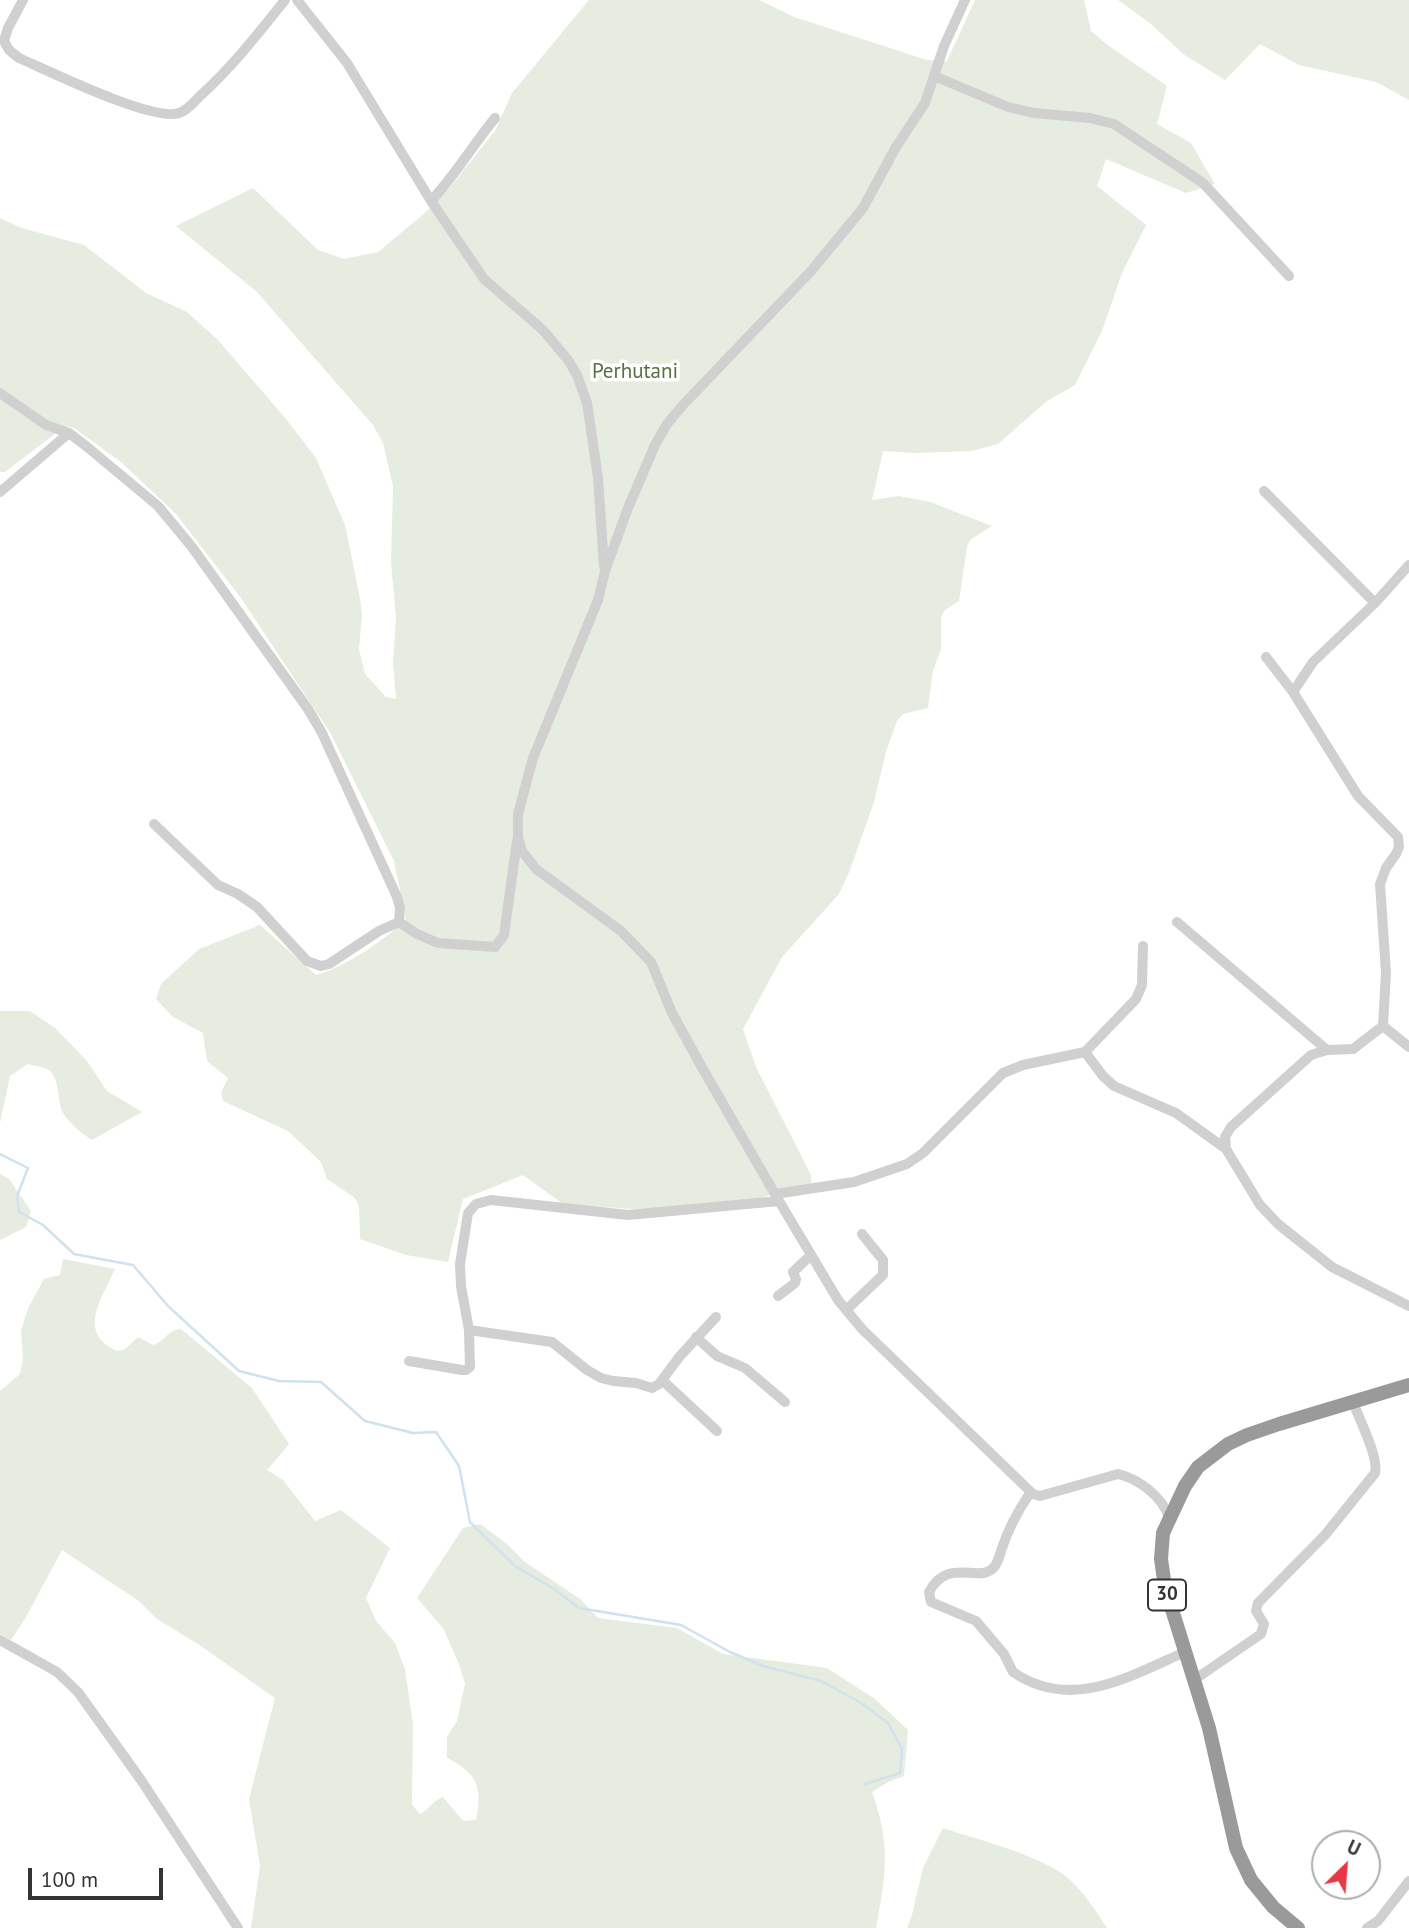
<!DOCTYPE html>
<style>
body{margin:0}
#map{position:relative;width:1409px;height:1928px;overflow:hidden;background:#fff;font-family:"PT Sans",sans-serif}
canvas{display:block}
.north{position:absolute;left:1311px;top:1830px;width:70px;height:70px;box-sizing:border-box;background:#fff;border:2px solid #adadad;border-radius:50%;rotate:25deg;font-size:19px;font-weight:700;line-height:28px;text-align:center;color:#333}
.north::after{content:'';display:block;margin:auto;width:24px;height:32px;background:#e63946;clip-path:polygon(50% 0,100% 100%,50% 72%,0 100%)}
.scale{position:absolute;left:28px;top:1868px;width:135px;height:32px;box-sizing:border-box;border:4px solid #333;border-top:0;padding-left:9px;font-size:21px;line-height:24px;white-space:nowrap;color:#333;-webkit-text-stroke:5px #fff;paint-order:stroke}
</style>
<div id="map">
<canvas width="1409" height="1928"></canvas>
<div class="north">U</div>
<div class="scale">100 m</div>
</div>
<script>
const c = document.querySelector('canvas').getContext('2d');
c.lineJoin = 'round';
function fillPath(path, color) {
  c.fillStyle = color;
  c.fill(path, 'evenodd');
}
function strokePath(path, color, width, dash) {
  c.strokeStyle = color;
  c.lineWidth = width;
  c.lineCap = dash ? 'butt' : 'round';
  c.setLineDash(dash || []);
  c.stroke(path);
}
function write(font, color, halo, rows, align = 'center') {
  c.font = font + ' "PT Sans",sans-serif';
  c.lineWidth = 7;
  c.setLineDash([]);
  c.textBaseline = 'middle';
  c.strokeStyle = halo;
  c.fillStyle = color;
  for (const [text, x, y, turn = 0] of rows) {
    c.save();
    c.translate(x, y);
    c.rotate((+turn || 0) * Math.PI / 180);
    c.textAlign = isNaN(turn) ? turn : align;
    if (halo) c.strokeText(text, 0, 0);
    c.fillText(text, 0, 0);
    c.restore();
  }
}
const green = new Path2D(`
 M589,0H759L794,17L927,60L947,61L975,0H1084L1091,31L1109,46L1167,86L1157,124L1191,143L1215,184L1186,193L1106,159L1097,186L1146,225L1122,273L1102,331L1075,385L1047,401L998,444L972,451L916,453L883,451L872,500L899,496L930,502L992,526L970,540L967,547L959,601L945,610L941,617V649L933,671L928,708L903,714L897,721L886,752L874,802L850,870L839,894L782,957L743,1029L756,1067L811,1175V1185L752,1200L645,1210L563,1204L523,1175L463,1199L448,1262L406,1255L360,1239L359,1206L355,1198L327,1179L321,1162L288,1131L223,1101L221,1093L228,1078L207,1061L203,1033L173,1017L156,999L161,984L199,949L260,925L316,975C345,967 385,940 406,919L394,861L331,734L241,598L176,514L121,462L74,428L65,426L5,472H0V218L22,228L84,245L146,293L187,312L218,340L286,419L316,458L345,525L360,598L362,615L359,649L365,674L386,697L396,699L393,663L396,618L391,562L393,487L383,443L373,425L257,292L176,226L253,188L318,250L344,259L378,252L426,212L450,187L495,131L512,93Z
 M1118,0H1409V100L1376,82L1299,65L1260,44L1225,80L1183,54L1151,24Z
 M0,1011H30L55,1028L87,1061L107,1091L142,1112L92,1140C81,1133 70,1124 63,1113C57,1101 60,1080 50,1071C45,1067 35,1066 28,1064L10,1076L0,1123Z
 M0,1174L9,1179L31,1211L26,1227L0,1240Z
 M63,1259L115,1269C102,1299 76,1332 117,1351L125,1349L138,1337L153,1345C166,1341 166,1331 181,1329L252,1388L289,1444L267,1470L283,1480L315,1521L341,1510L390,1548L366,1598L376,1621L395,1643L405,1669L413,1724L412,1805L420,1814C429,1810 432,1801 443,1797L463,1821L476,1820C483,1787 477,1773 447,1758V1737L457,1721L465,1684L459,1664L443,1628L417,1598L463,1528L480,1524L507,1544L525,1562L580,1599L598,1618L677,1628L723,1654L827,1668L875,1699L908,1730L904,1776L888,1782L872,1792C891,1845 886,1875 876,1928H251L260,1866L249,1799L275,1698L198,1644L157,1619L139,1601L62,1550L26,1617L11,1640L0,1634V1391L20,1374L23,1358L21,1331L28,1308L44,1279L60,1275Z
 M943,1828C978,1840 1045,1856 1070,1880C1085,1894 1096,1911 1107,1928H907L912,1915L923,1868Z`);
const stream = new Path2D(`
 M0,1154L28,1168L17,1196L19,1212L43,1225L74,1254L133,1265L168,1306L239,1371L279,1381L321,1382L365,1421L413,1433L436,1432L459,1466L470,1522L515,1566L554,1589L579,1608L681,1625L730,1652L763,1666L821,1681L863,1704L888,1723L902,1749L900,1773L865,1784`);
const minor = new Path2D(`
 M23,0L8,28L4,41L9,50L19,58C49,71 152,122 179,113C188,110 194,102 200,96C232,67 258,34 285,0
 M297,0L347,63L431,201L484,279L543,330L568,360L577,375L587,403L598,478L604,566
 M965,0L944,46L925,103L896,147L863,208L812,270L683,405L667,424L655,445L628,508L605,571L598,600L533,758L518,814V837L522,851L536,869L621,931L651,962L672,1013L704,1071L779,1201L838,1300L862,1329L1033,1494L1040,1496L1118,1474C1139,1479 1163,1497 1169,1518
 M934,76L1008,107L1034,113L1090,118L1114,124L1203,183L1289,276
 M431,201C455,175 473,145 495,118
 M0,393L46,425L69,433L86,446L158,506L192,547L308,709L322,733L397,897L400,908L399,922
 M1264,491L1375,603
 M0,492L69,433
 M1409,565L1375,603L1313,662L1293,692L1358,796L1398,837L1399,847L1396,854L1386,868L1380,884L1386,973L1383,1026L1353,1049L1327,1050L1311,1055L1231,1127L1225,1137L1226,1149L1260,1205L1278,1224L1332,1267L1409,1306
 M1266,657L1293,692
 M154,824L218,885L238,894L257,907L307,961L321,966L329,964L379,931L399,922L417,934L438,943L495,947L504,935L517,841
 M1177,922L1327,1050
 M1383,1026L1409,1047
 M1085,1052L1103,1076L1114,1086L1176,1113L1226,1149
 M775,1194L854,1182L907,1164L923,1153L1003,1073L1023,1065L1085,1052L1136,999L1142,985L1143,946
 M778,1296L795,1283L796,1279L793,1272L811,1255
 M846,1310L883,1275V1260L862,1234
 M469,1330L552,1342L587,1370L601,1378L613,1381L636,1383L652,1388L659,1384L680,1356L716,1317
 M696,1337L717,1356L745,1368L785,1402
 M409,1361L462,1370H466L470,1367L469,1330L461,1286L460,1264L468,1213L476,1204L491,1200L628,1215L779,1201
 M662,1380L717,1431
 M1030,1493C1017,1512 1008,1529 1001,1551C999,1558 997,1566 991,1570C976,1581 947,1558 929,1592L931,1602L976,1621L1004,1654L1013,1672C1071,1712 1130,1676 1185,1652
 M0,1640L57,1672L78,1692L141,1780L238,1928
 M1194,1680L1261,1634L1264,1624L1256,1611L1258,1603L1325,1535L1375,1473C1379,1457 1359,1419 1353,1402
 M1367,1928L1378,1921L1409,1881`);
const highway = new Path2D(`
 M1298,1928L1273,1907L1251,1880L1236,1848L1209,1728L1165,1587L1161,1559L1163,1533L1185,1486L1198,1467L1228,1444L1247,1435L1279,1424L1409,1385`);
const shields = [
 [1167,1595,38]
];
const shieldNames = [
 ["30",1167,1595]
];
const parkNames = [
 ["Perhutani",635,372]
];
fillPath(green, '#e6ecdf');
strokePath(stream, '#cfe2ee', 2.5);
strokePath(minor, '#d0d0d0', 10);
strokePath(highway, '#9a9a9a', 14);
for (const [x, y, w] of shields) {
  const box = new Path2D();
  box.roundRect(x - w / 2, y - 15.5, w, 31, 5);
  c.fillStyle = '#fff';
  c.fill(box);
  strokePath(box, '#333', 2);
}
write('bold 19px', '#333', null, shieldNames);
write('21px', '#56703f', '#fff', parkNames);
</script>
